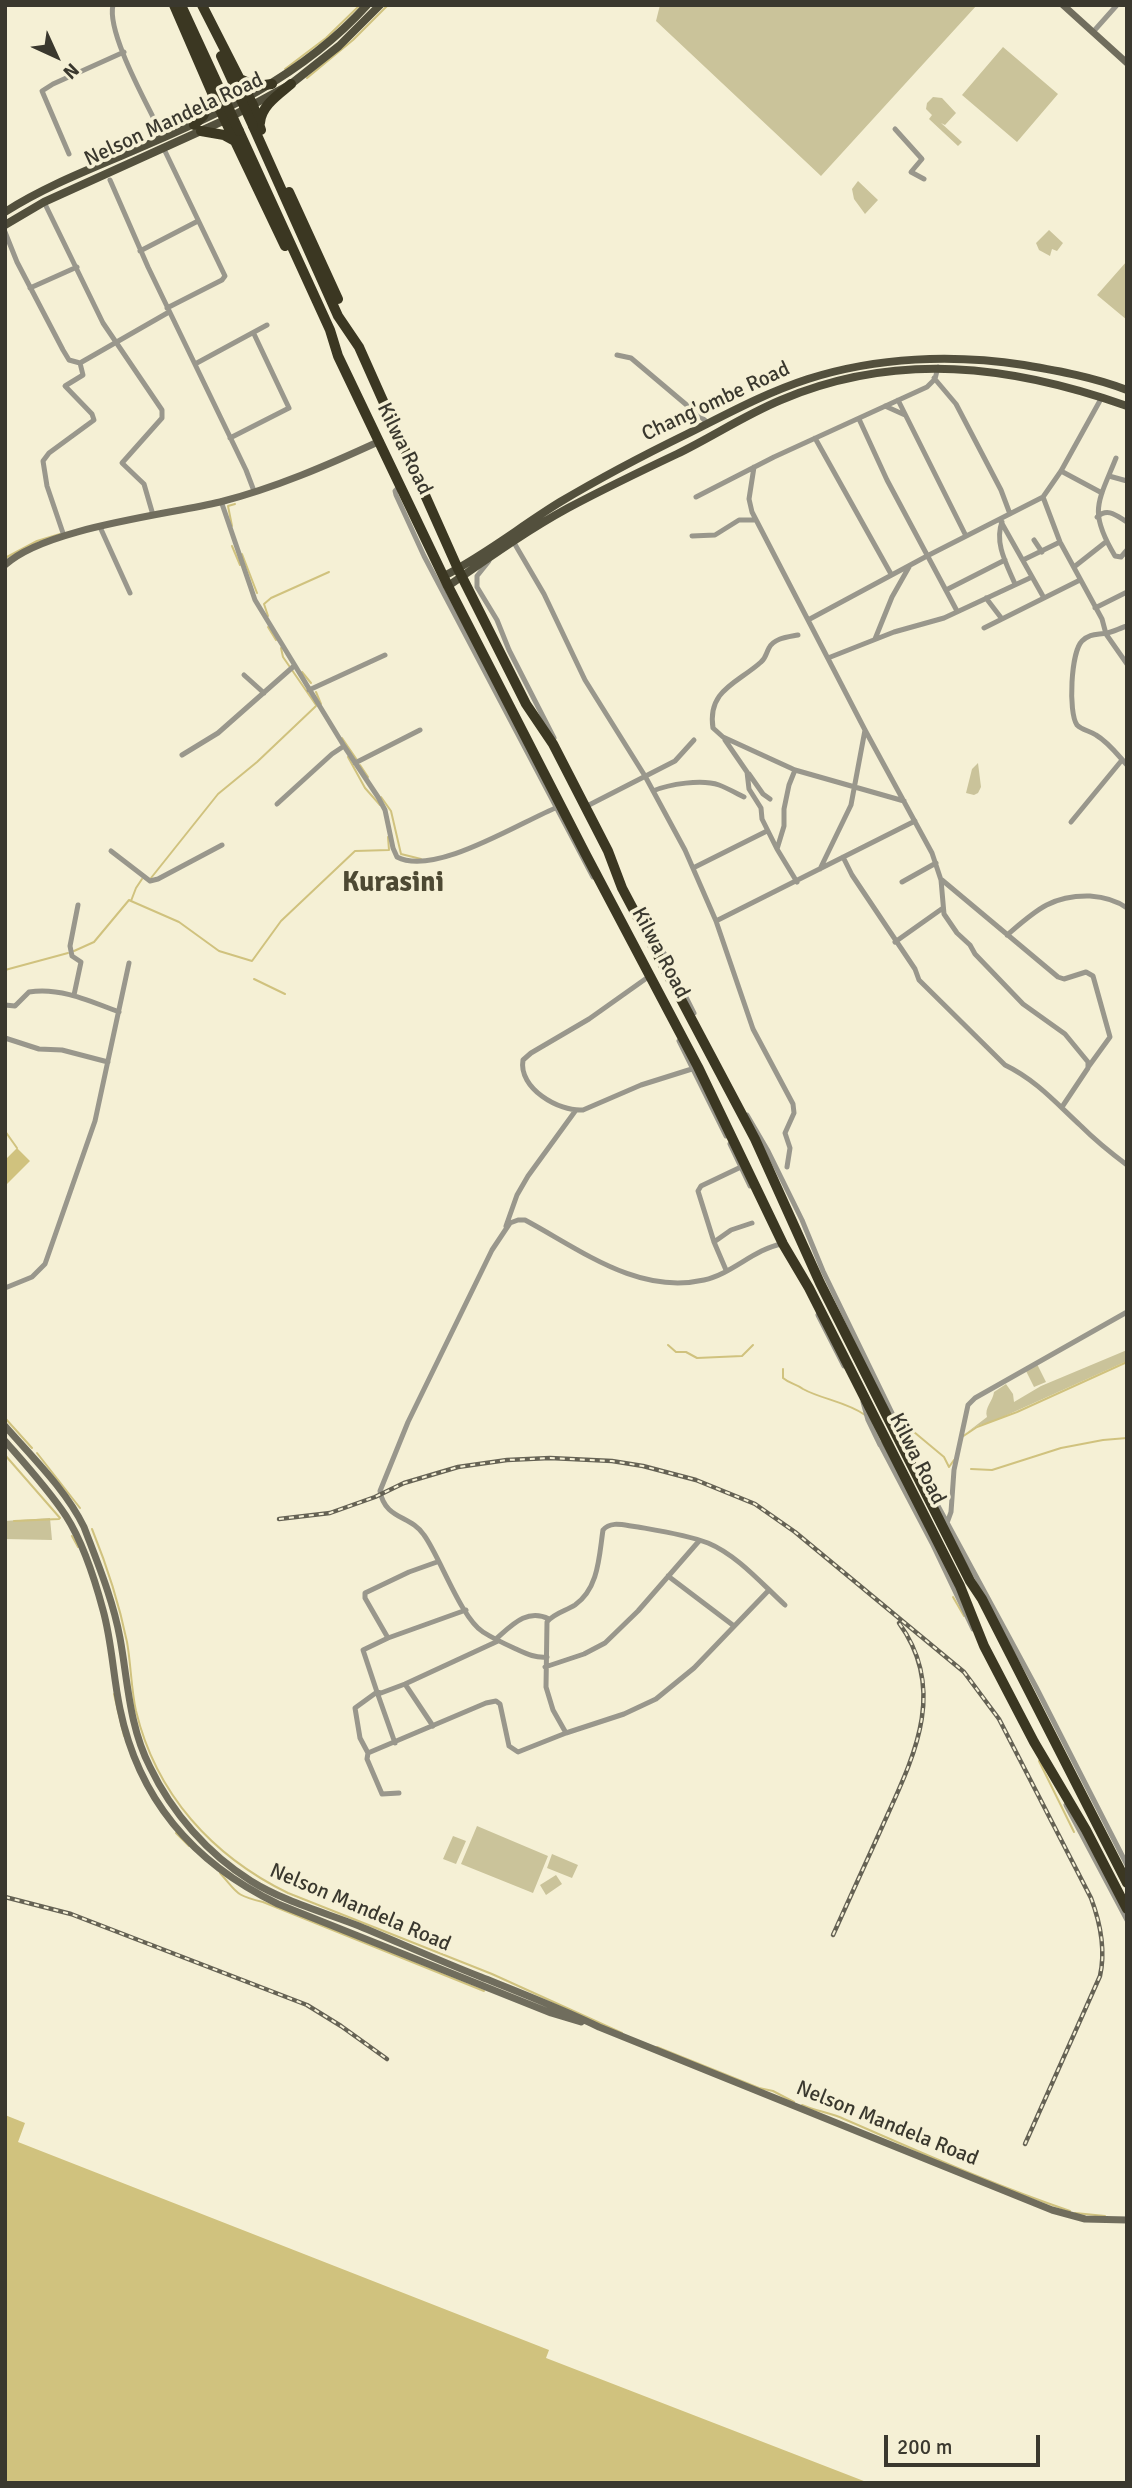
<!DOCTYPE html>
<style>
body{margin:0}
#map{position:relative;width:1132px;height:2488px;overflow:hidden;background:#f5f0d5;font-family:Signika,sans-serif}
canvas{display:block}
.frame{position:absolute;inset:0;border:7px solid #3a382e;pointer-events:none}
.north{position:absolute;left:21px;top:21px;width:70px;height:70px;-webkit-text-stroke:5px #f5f0d5;paint-order:stroke;rotate:135deg;font-size:19px;font-weight:700;line-height:28px;text-align:center;color:#3a382e}
.north::after{content:'';display:block;margin:auto;width:24px;height:32px;background:#3a382e;clip-path:polygon(50% 0,100% 100%,50% 72%,0 100%)}
.scale{position:absolute;left:884px;top:2435px;width:156px;height:32px;box-sizing:border-box;border:4px solid #3a382e;border-top:0;padding-left:9px;font-size:21px;line-height:24px;white-space:nowrap;color:#3a382e;-webkit-text-stroke:5px #f5f0d5;paint-order:stroke}
</style>
<div id="map">
<canvas width="1132" height="2488"></canvas>
<div class="frame"></div>
<div class="north">N</div>
<div class="scale">200 m</div>
</div>
<script>
const c = document.querySelector('canvas').getContext('2d');
c.lineJoin = 'round';
function fillPath(path, color) {
  c.fillStyle = color;
  c.fill(path, 'evenodd');
}
function strokePath(path, color, width, dash) {
  c.strokeStyle = color;
  c.lineWidth = width;
  c.lineCap = dash ? 'butt' : 'round';
  c.setLineDash(dash || []);
  c.stroke(path);
}
function write(font, color, halo, rows, align = 'center') {
  c.font = font + ' Signika,sans-serif';
  c.lineWidth = 7;
  c.setLineDash([]);
  c.textBaseline = 'middle';
  c.strokeStyle = halo;
  c.fillStyle = color;
  for (const [text, x, y, turn = 0] of rows) {
    c.save();
    c.translate(x, y);
    c.rotate((+turn || 0) * Math.PI / 180);
    c.textAlign = isNaN(turn) ? turn : align;
    if (halo) c.strokeText(text, 0, 0);
    c.fillText(text, 0, 0);
    c.restore();
  }
}
const green = new Path2D(`
 M660,5H977L821,176L656,21Z
 M1003,47L1058,94L1017,142L962,95Z
 M933,97L942,98L956,113L945,125L941,123L962,142L958,146L929,119L932,115L926,109L927,103Z
 M858,181L878,200L865,214L854,199L852,189Z
 M1049,230L1063,243L1057,251L1052,249L1050,256L1039,250L1036,243Z
 M1127,261V320L1097,295Z
 M978,763L981,787L978,793L974,795L966,793L972,769Z
 M1127,1350V1361L996,1420L977,1426L961,1437L987,1417C984,1408 993,1401 994,1392L1006,1384L1013,1394L1014,1402L1041,1386Z
 M1037,1364L1046,1382L1034,1387L1026,1371Z
 M50,1518L52,1540L5,1539V1521Z
 M477,1826L548,1856L533,1893L461,1864Z
 M453,1836L466,1841L456,1864L443,1859Z
 M552,1854L578,1865L572,1878L547,1868Z
 M556,1875L562,1884L546,1895L540,1885Z`);
const water = new Path2D(`
 M17,1148L30,1161L5,1186V1160Z
 M5,2115L25,2123L18,2142L549,2350L546,2358L869,2483H5Z`);
const stream = new Path2D(`
 M285,69L326,38L360,5
 M307,78L353,40L388,5
 M232,526L228,506L235,504
 M232,546L240,565
 M242,554L257,593
 M5,558L37,541L60,534
 M268,616L264,604L271,598L329,572
 M268,627L276,640
 M281,648L283,657L316,705
 M302,672L311,683
 M316,692L321,704
 M342,738L357,760
 M348,757L365,788L380,805
 M360,765L368,777
 M381,797L391,811L401,854L421,859
 M151,878L218,794L257,762L316,706
 M131,901L179,922L219,951L252,961L281,921L355,851L389,850L388,837
 M74,951L94,942L129,900L131,901L136,888L142,879
 M5,970L68,953
 M254,979L285,994
 M5,1131L17,1148
 M668,1345L676,1352H686L697,1358L742,1356L753,1345
 M783,1369V1378C790,1384 797,1384 803,1389C821,1399 847,1402 865,1415
 M5,1418L32,1448
 M904,1433L914,1432L944,1457L949,1467
 M962,1437L977,1427L1017,1412L1127,1362
 M37,1453L80,1508
 M5,1455L60,1518
 M949,1467L954,1460
 M971,1469L992,1470L1061,1448L1103,1440L1127,1438
 M14,1521L59,1519
 M92,1529C107,1566 119,1603 127,1642C131,1664 131,1688 136,1711C156,1794 212,1856 288,1893L492,1974L622,2033
 M72,1536L78,1547
 M953,1597L964,1616
 M114,1694L124,1736
 M1039,1761L1074,1832
 M176,1833L189,1846
 M220,1873C238,1893 234,1895 263,1902L484,1991
 M657,2047L759,2088L773,2091L794,2102
 M802,2105C816,2111 831,2113 844,2119C918,2151 993,2185 1070,2211
 M1075,2213L1105,2216`);
const street = new Path2D(`
 M113,5C107,30 141,93 153,117
 M1093,32L1117,5
 M895,129L922,159L911,172L924,179
 M163,147L225,276L222,280L167,308
 M69,154L42,91L53,84L124,52
 M110,180L148,267L246,470L254,491
 M44,202L103,323L162,410V418L122,463L144,484L153,515
 M5,232L17,262L63,350L69,360L80,363L169,312
 M140,251L198,221
 M30,288L77,267
 M617,355L631,358L708,423
 M195,364L267,325
 M934,378L956,404L1001,490L1010,514
 M898,400L966,536
 M885,406L905,415
 M859,419L887,480L957,611
 M230,438L289,408L254,334
 M815,438L891,574
 M1116,458C1098,503 1088,511 1115,556L1121,557L1127,550
 M754,467L749,499L752,512L865,730L932,853L941,880L944,914L957,933L970,945L975,954L1023,1004L1065,1034L1088,1062V1068L1062,1107
 M1061,471L1102,493
 M1109,476L1127,481
 M400,486L395,491L396,495L424,556L593,877
 M696,497L774,457L927,387L935,379L938,367
 M1043,497L1060,542L1102,619L1106,634L1127,664
 M221,501L255,600L344,746L378,797L385,810L393,848L397,857C435,877 520,822 558,807
 M1097,517C1108,507 1117,516 1127,522
 M1000,520L1044,598
 M1002,522C994,543 1007,565 1015,584
 M100,527L130,593
 M64,536L47,486L43,461L49,453L94,420L92,414L65,386L83,375L80,363
 M692,536L715,535L739,520H755
 M1034,540L1042,552
 M513,541L544,594L585,680L645,776L685,850L716,921L753,1029L793,1104L794,1113L785,1133L790,1148L787,1167
 M1023,560L1060,542
 M489,561L477,576V587L497,620L509,650L554,738
 M1074,567L1107,541
 M946,590L1005,560
 M986,598L1002,619
 M1095,608L1127,592
 M808,620L927,556L1043,497L1061,471L1102,397
 M1127,626C1120,628 1113,632 1107,633C1097,635 1090,633 1082,641C1071,652 1068,712 1077,725C1082,730 1090,731 1096,735C1108,742 1117,754 1127,765
 M984,628L1080,580
 M798,635C788,637 774,638 769,648C766,653 766,658 761,662C738,683 707,690 713,728L723,737L795,770L904,801
 M875,639L892,597L909,567
 M828,658L894,632L944,618L1032,577
 M244,675L264,693
 M309,690L385,655
 M725,740L747,772L749,789L761,808L762,819L777,849
 M182,755L218,733L294,666
 M355,763L420,730
 M795,770L789,785L784,809V826L777,849L797,882
 M749,774L763,794L770,799
 M653,791C669,784 702,779 719,785C727,788 736,793 744,797
 M277,804L332,754L344,746
 M589,805L675,761L694,740
 M1071,822L1122,760
 M111,851L150,881L158,879L222,845
 M843,857L852,875L915,969L919,980L1005,1065C1036,1080 1056,1103 1081,1126C1095,1140 1111,1153 1127,1165
 M693,868L767,831
 M820,869L851,805L865,730
 M942,880L1058,977L1064,979L1086,972L1093,976L1110,1037L1089,1066
 M902,882L936,863
 M716,921L915,821
 M1007,935C1035,911 1051,895 1090,896C1104,897 1116,900 1127,908
 M895,942L943,908
 M657,954L664,953L694,1013
 M651,975L589,1019L531,1053L523,1060C518,1088 559,1112 583,1110L641,1085L695,1068
 M74,995L81,962L72,956L70,946L78,905
 M5,1005L15,1006L29,992C60,987 90,1001 119,1012
 M5,1038L39,1049L62,1050L108,1062
 M679,1041L726,1136
 M747,1115L768,1151L802,1220L823,1271L911,1452
 M730,1144L750,1186
 M506,1226L517,1195L528,1176L576,1110
 M714,1242L731,1230L752,1223
 M726,1270L714,1242L698,1191L701,1186L741,1167
 M5,1288L32,1277L45,1264L95,1121L129,963
 M818,1315L844,1366
 M863,1402L868,1420L880,1445
 M880,1444L932,1543L973,1629
 M924,1480L1036,1687L1127,1865
 M947,1523L951,1512L954,1470L968,1405L975,1398L1127,1312
 M668,1576L734,1626
 M466,1610L388,1638L363,1650L377,1692L381,1693L405,1684L498,1641
 M388,1638L365,1598V1593L409,1572L437,1562
 M496,1639C512,1625 527,1608 549,1619
 M547,1657C535,1658 527,1654 516,1649C505,1644 494,1639 483,1632C461,1618 440,1557 424,1535C411,1515 385,1520 380,1491L408,1422L492,1250L510,1223L518,1220H525C581,1250 638,1295 704,1280C732,1274 754,1249 782,1244
 M545,1667L584,1654L605,1643L638,1611L699,1541
 M405,1684L433,1726
 M566,1733L553,1710L546,1687L547,1622C554,1613 566,1611 575,1605C599,1588 599,1556 603,1530C611,1520 626,1526 638,1527C661,1531 687,1535 708,1543C737,1555 762,1584 785,1605
 M395,1743L377,1692L355,1708L360,1738L368,1753L486,1703L496,1701L500,1704L509,1746L518,1752L566,1733L624,1714L656,1699L694,1668L769,1590
 M368,1753L367,1759L382,1794L399,1793
 M1066,1805L1127,1920`);
const secondary = new Path2D(`
 M1063,5L1127,63
 M5,565C45,528 165,515 220,502C275,488 328,465 380,441
 M5,1426C33,1458 66,1490 84,1527C98,1564 113,1600 120,1638C128,1682 129,1726 150,1767C172,1813 208,1854 251,1881C283,1901 323,1912 359,1926C400,1943 440,1961 481,1977C521,1993 560,2008 599,2027L1052,2210L1085,2219L1127,2220
 M5,1441C26,1465 48,1489 66,1516C82,1541 95,1580 103,1610C112,1642 113,1676 120,1709C139,1801 195,1864 278,1904L551,2013L581,2022`);
const primary = new Path2D(`
 M5,212C44,187 88,170 130,152C218,115 302,77 367,5
 M5,225L44,202L225,120L291,84L339,46L380,5
 M444,576C485,555 521,526 560,502C602,477 644,455 687,434C727,414 765,393 808,379C877,357 953,354 1024,365C1059,371 1093,377 1127,390
 M448,586C487,559 526,531 568,508C604,489 641,471 677,454C712,437 745,415 781,400C897,351 1011,365 1127,406`);
const highway = new Path2D(`
 M174,5L213,95L285,246
 M181,5L224,98
 M202,5L253,105L261,130
 M221,56L237,91
 M240,79L256,86L272,84
 M260,123C261,106 278,95 291,84
 M194,125L203,116L213,95
 M253,126L338,316L359,347L458,569L526,704L553,744L608,851L622,888L755,1139L820,1283L970,1581L982,1599L1127,1883
 M201,131L224,135L235,141
 M239,131L330,330L338,356L448,586L585,853L698,1067L783,1244L809,1288L960,1586L984,1646L1034,1742L1086,1830L1127,1909
 M289,192L338,299`);
const rail = new Path2D(`
 M279,1519L330,1513L375,1497L404,1483L458,1467L507,1460L550,1458L612,1461L643,1466L696,1480L755,1504L795,1532L964,1672L999,1719L1091,1898C1100,1922 1106,1949 1100,1976L1025,2144
 M5,1897L71,1914L307,2005L341,2026L387,2059
 M833,1935C849,1899 866,1863 882,1827C912,1760 949,1692 899,1623`);
const highwayBridge = new Path2D(`
 M237,91L253,126
 M224,98L239,131`);
const streetNames = [
 ["Nelson Mandela Road",174,120,-25],
 ["Chang'ombe Road",716,402,-25],
 ["Kilwa Road",404,449,64],
 ["Kilwa Road",660,953,62],
 ["Kilwa Road",917,1459,63],
 ["Nelson Mandela Road",360,1908,23],
 ["Nelson Mandela Road",887,2124,22]
];
const districtNames = [
 ["Kurasini",393,884]
];
fillPath(green, '#cac39a');
fillPath(water, '#d0c27e');
strokePath(stream, '#d0c27e', 2);
strokePath(street, '#99978c', 5);
strokePath(secondary, '#706d5d', 7);
strokePath(primary, '#53503d', 8);
strokePath(highway, '#3b3722', 10);
strokePath(rail, '#656254', 4.5);
strokePath(rail, '#f5f0d5', 2, [5]);
strokePath(highwayBridge, '#3b3722', 10);
write('21px', '#3a382e', '#f5f0d5', streetNames);
write('bold 28px', '#4d4933', '#f5f0d5', districtNames);
</script>
